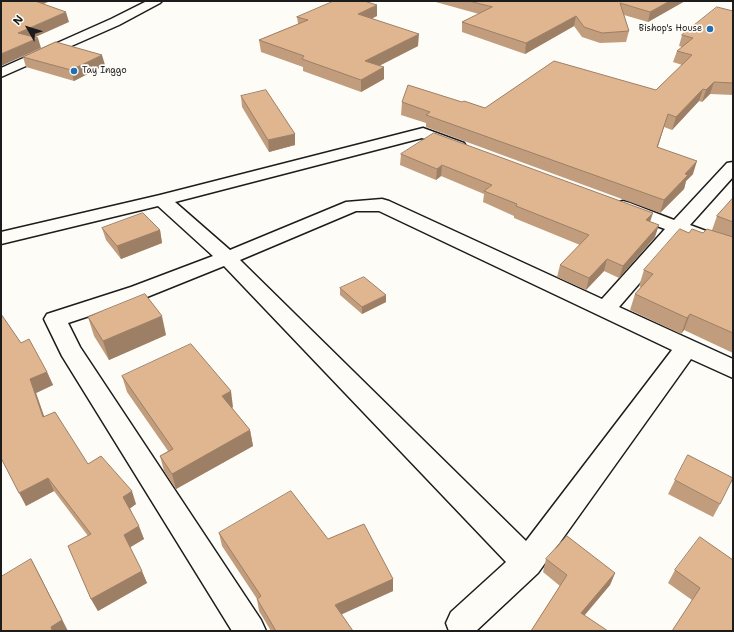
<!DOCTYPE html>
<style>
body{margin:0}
#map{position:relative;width:734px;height:632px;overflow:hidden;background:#fdfcf7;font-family:"Shantell Sans",sans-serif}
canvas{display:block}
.frame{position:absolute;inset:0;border:2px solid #1c1c1c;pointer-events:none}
.north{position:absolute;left:8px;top:8px;width:40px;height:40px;-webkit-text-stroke:3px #fdfcf7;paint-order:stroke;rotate:309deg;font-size:11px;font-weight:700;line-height:16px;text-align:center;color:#1c1c1c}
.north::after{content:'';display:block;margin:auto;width:14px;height:18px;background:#1c1c1c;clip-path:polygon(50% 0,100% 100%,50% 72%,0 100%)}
</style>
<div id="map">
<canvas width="734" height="632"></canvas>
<div class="frame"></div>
<div class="north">N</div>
</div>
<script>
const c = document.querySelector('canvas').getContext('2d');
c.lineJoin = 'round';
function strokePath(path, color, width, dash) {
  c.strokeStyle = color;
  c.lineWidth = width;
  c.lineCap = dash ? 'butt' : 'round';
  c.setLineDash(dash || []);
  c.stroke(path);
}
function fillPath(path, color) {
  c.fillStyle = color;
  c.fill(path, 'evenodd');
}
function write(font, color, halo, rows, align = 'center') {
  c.font = font + ' "Shantell Sans",sans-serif';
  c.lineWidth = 3.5;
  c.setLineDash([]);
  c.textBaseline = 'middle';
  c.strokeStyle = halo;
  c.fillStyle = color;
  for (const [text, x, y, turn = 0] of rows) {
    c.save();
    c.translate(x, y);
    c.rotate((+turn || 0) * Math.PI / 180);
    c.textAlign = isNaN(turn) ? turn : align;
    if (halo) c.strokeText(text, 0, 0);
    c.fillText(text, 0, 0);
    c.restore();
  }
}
const street = new Path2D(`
 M147,1H162L160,3L119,25L1,77V68L111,19Z
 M423,128L464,143L466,146L464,149L458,151L422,138L175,202L230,250L346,202L382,199L389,201L602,299L665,229L616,211L614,207L616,203L623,201L630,203L674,220L727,163L733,162V177L690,225L733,241V254L681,235L619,307L733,359V378L691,359L538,573L476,631H449L446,623L451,612L506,562L224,266L147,297L68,323L80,347L261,620L266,631H232L62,356L44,319L47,314L131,287L213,256L158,206L1,244V232L160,195ZM356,211H379L672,350L526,541L240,260Z`);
const wall = new Path2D(`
 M432,1H685L648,22L624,15L629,31L626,42L600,43L582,37L574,26L525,54L462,32V22L479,14Z
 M733,11V95L710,94L702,102L699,101L672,130L664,127L658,147L693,174L686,181L684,189L660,213L426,127V123L401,115L402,102H462L485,108L656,90L682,65L673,62L677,51L682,47L679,46L682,35Z
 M377,16L372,18L418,46L379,66L384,79L361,92L303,71V67L261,52L259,40L298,24L297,17Z
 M23,57L105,65L74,81L26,67Z
 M241,96L295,134V145L269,152L242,107Z
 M401,154L650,222L655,237L619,278L604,271L586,290L557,277L560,265L580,245L514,218V216L483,202L484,194L441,176L436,180L400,165Z
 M733,198V353L684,330L681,334L630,310L635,294L641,287L639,286L644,270L689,233H703L712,230L717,216Z
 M102,228L160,230L162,243L121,259L106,240Z
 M340,288L386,302L362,314L340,295Z
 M88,317L166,335L109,360L94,336Z
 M21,343L47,372L53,385L36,393L44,417L88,464L136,504L130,508L144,539L130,547L147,583L98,611L91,599L88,536L54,491L26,506Z
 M122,376L233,407L232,408L250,430L253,446L176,489L164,471L160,456L168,451L127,392Z
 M675,480L720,504L713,517L668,494Z
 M219,533L328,539L393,579V591L341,614L353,631H271L259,611L257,599L222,546Z
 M546,559L615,573L610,585L585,615L531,631L560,586L543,572Z
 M733,560L692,600L668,583L675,570Z`);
const shadedWall = new Path2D(`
 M31,1H50L33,9Z
 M670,1H685L648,22L650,12Z
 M377,5V16L358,25V14Z
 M66,12L69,22L22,43L18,33Z
 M576,16L574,26L525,54L526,43Z
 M419,34L418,46L365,73V61Z
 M38,38L41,48L1,66V54Z
 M102,55L105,65L74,81L71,70Z
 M384,67V79L361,92V80Z
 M714,82L710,94L702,102L706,90Z
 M703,89L699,101L672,130L676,117Z
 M668,114L664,127L653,160L657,147Z
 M295,134V145L269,152L268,140Z
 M697,161L693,174L686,181L684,189L660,213L664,200L685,174Z
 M442,165L441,176L436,180L437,169Z
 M653,213L649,225L646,220Z
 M659,225L655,237L619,278L623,266Z
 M160,230L162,243L121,259L117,246Z
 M607,259L604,271L586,290L589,278Z
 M386,295V302L362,314V307Z
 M690,314L684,330L681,334L687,318Z
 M162,316L166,335L109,360L103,341Z
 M47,372L53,385L36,393L49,430L43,417L30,379Z
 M231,391L233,407L225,412L222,396Z
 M250,430L253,446L176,489L172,474Z
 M48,478L54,491L26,506L19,493Z
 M132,491L136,504L128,510L123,497Z
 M139,526L144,539L129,548L124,535Z
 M31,559L38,572L68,631H52Z
 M142,571L147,583L98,611L91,599Z
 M615,573L610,585L576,625L581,613Z
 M393,579V591L336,617L335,605Z`);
const building = new Path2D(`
 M1,1H35L66,12L18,33L38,38L1,54Z
 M334,1H364L377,5L358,14L419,34L365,61L384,67L361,80L302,59L304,56L259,40L308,20L297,17Z
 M469,1H670L650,12L620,3L629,31L602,33L584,27L576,16L526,43L462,22L492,7Z
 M717,7L733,11V83L714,82L706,90L703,89L676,117L668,114L657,147L697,161L685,174L688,175L664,200L426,115L430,112L402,102L408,85L462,102L464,101L485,108L554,61L656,90L692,55L677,51L693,38L682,35Z
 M56,42L102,55L71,70L23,57Z
 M266,90L295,134L268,140L241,96Z
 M434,133L653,213L646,220L659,225L623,266L607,259L589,278L560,265L589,235L516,206L517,204L484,191L492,185L442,165L437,169L401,154Z
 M733,198V222L717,216Z
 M143,213L160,230L117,246L102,228Z
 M680,229L689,233L692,229L703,233L707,229L733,237V333L690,314L687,318L635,294L653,274L644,270Z
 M364,277L386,295L362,307L340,288Z
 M145,294L162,316L103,341L88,317Z
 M1,314L21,343L29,339L47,372L30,379L43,417L55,412L88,464L101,456L132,491L123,497L139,526L124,535L142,571L91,599L68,546L91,534L48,478L19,493L1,458Z
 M191,344L231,391L222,396L250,430L172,474L160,456L173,449L122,376Z
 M688,455L733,478L720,504L675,480Z
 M291,491L328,539L364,524L393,579L335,605L353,631H276L257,599L261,596L219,533Z
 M567,536L615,573L581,613L608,631H531L567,575L546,559Z
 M700,537L733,560V631H672L700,588L675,570Z
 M31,559L62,620L51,627L52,631H1V577Z`);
const markers = [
 [710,29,4,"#1f6fb2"],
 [74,71,4,"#1f6fb2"]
];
const farPoinames = [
 ["Bishop's House",702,29],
 ["Tay Inggo",82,71,"left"]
];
strokePath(street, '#1c1c1c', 3);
fillPath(street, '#fdfcf7');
fillPath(wall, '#c19d7d');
fillPath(shadedWall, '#9d7f66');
fillPath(building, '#e0b691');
strokePath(building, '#9d7f66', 1);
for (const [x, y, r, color] of markers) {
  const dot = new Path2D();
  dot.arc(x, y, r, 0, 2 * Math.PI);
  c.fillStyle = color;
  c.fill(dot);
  strokePath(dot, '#fdfcf7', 1.5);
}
write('9px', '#1c1c1c', '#fdfcf7', farPoinames, 'right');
</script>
